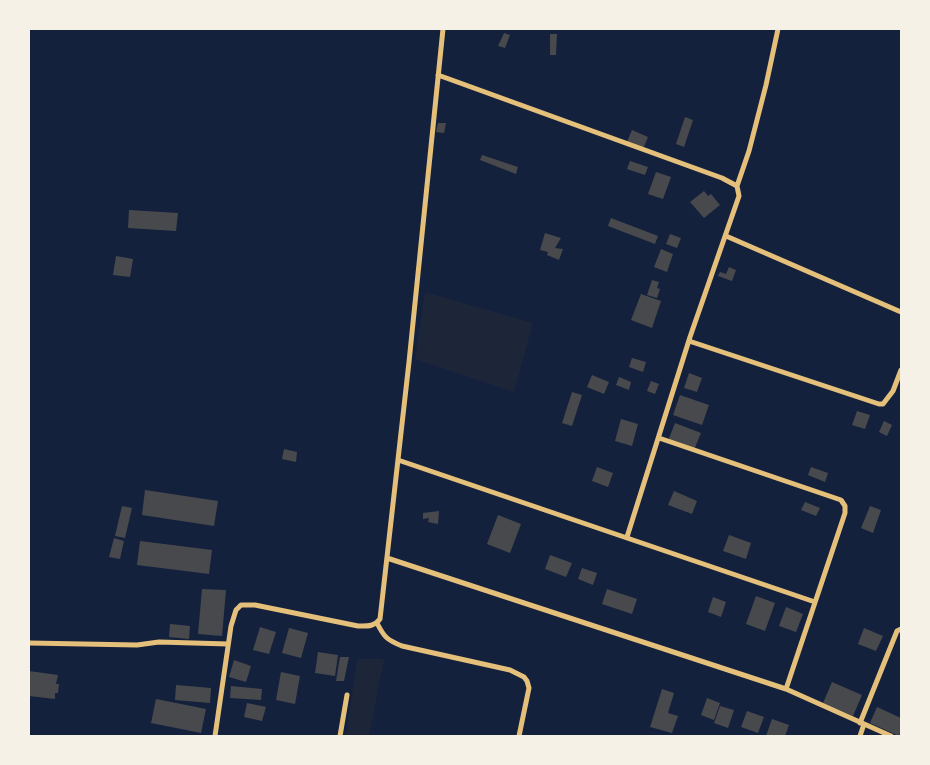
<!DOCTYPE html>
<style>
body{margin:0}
#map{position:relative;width:930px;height:765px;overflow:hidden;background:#14213d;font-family:"Archivo Narrow",sans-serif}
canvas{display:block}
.frame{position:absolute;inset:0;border:30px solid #f6f1e7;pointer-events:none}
</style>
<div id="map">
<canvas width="930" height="765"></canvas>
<div class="frame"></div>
</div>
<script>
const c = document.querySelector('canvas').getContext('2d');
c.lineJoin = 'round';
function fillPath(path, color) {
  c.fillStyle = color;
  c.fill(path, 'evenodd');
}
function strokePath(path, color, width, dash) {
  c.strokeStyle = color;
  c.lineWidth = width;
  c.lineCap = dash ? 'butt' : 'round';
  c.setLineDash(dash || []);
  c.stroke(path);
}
const green = new Path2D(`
 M425,292L533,323L514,392L415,359Z
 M357,659H384L369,736H346Z`);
const building = new Path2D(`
 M504,33L510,35L505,48L498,46Z
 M550,34H557L556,55H550Z
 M685,117L693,120L684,147L676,144Z
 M438,123H446L444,133L436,132Z
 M632,130L648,137L643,149L627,142Z
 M482,155L518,167L516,174L480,160Z
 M630,161L648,167L645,175L627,169Z
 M656,172L671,177L663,199L648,194Z
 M704,191L708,196L711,194L720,205L704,218L690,202Z
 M129,210L178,213L176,231L128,228Z
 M611,218L658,236L655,244L608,226Z
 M545,233L561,238L555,248L563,249L559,260L547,255L548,252L540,250Z
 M670,234L681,238L677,248L666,244Z
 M661,249L673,254L667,272L654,267Z
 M116,256L133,259L130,277L113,275Z
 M729,267L736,270L732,281L718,276L720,272L726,274Z
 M652,280L659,282L657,288L660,289L657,298L647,295Z
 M641,294L661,301L652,328L631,320Z
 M632,358L646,362L643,372L629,367Z
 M689,373L702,378L697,392L684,388Z
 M592,375L609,382L604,394L587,387Z
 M619,377L631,382L629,390L616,385Z
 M651,381L659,384L655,394L647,391Z
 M572,392L582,395L572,426L562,423Z
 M680,395L709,405L702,425L673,415Z
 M857,411L870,415L865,429L852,425Z
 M621,419L638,424L632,446L615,441Z
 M884,421L892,425L887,436L879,432Z
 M675,423L701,433L694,450L668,441Z
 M284,449L297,452L296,462L282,459Z
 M597,467L613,473L608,487L592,481Z
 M811,467L828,473L825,482L808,475Z
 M145,490L218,501L214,526L142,515Z
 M674,491L697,501L692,514L668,505Z
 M805,502L820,508L816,516L801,510Z
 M122,506L132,508L125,538L115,536Z
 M870,506L881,510L873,533L861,528Z
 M439,511L438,524L428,522L429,518L423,519V513Z
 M498,515L521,524L510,553L487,544Z
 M729,535L751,543L746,559L723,551Z
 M114,538L124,541L120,559L109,557Z
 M140,541L212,550L209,574L137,565Z
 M550,555L572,563L566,577L545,569Z
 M582,568L597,573L593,585L578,579Z
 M202,589L226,590L222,636L198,634Z
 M607,589L637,599L632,614L602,604Z
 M756,596L775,603L765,631L746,624Z
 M713,597L726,602L721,617L708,612Z
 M786,607L803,614L796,632L779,626Z
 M170,624L190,626L189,639L169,637Z
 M260,627L276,632L269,654L253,650Z
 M289,628L308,633L301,658L282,653Z
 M864,628L883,636L876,651L858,644Z
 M318,652L338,655L335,676L315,673Z
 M340,657H349L344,681H336Z
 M234,660L251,666L246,682L229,677Z
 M29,671L58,675L56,684H59L58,693H55V699L29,696Z
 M281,672L300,676L295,704L276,700Z
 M832,682L862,695L853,716L823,703Z
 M176,685L211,688L210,703L175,700Z
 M231,686L262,689L261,700L230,698Z
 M662,689L674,693L668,713L678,716L672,733L650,727Z
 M707,698L720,703L714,720L701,715Z
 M156,699L206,709L201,733L151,723Z
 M247,703L266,707L262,721L244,717Z
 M720,706L734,710L728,728L714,723Z
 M877,707L901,718V730L899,736L870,723Z
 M747,711L764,717L758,733L741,727Z
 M772,719L789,725L785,736H766Z`);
const minor = new Path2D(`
 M438,75L722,178L737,186
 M726,236L901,312
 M689,341L879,404H883L893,391L901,370
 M659,438L841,500L845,506V513L786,689
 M398,460L815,602
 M627,537L690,337L739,196L737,186L749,151L766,85L778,29
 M387,558L786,689L891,736
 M377,623C384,637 387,640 402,646L510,670L524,677L527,681L529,688L519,736
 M29,643L137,645L159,642L228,644
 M860,723L897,631L901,629
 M215,736L231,626L236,610L241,605H255L358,626C367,626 374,627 380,619L409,362L443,29
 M340,736L347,695
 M860,736L864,724`);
fillPath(green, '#1d2539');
fillPath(building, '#48494c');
strokePath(minor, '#e5c07b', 5);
</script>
